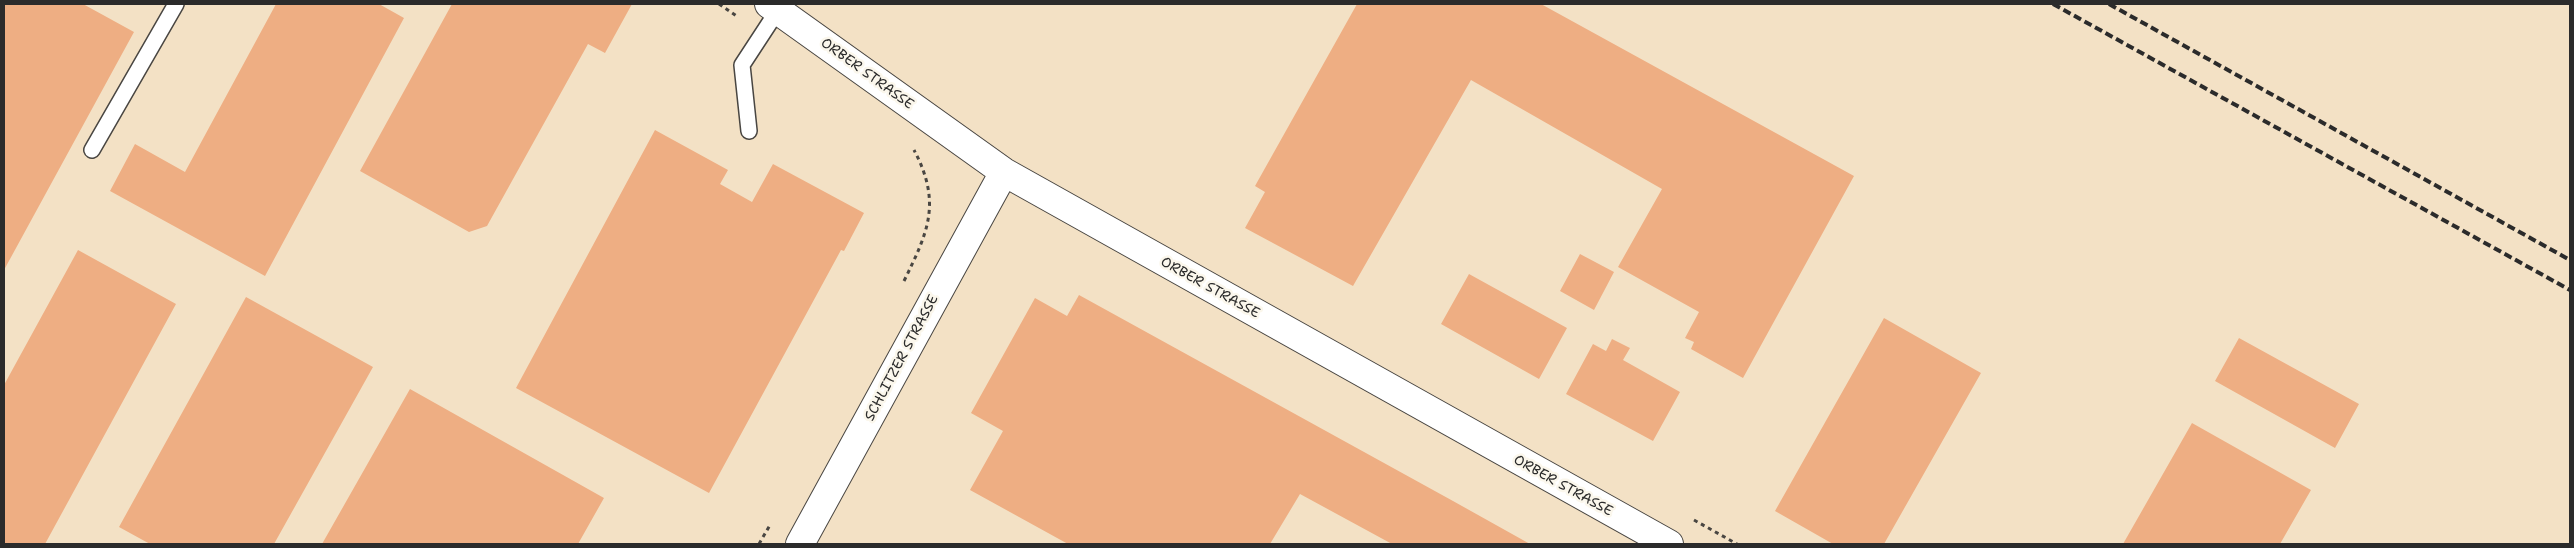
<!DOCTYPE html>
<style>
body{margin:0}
#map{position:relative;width:2574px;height:548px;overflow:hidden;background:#f3e1c5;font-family:"Shantell Sans",sans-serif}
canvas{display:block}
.frame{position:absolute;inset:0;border:5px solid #2b2b2b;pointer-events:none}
</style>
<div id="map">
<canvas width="2574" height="548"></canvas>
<div class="frame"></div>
</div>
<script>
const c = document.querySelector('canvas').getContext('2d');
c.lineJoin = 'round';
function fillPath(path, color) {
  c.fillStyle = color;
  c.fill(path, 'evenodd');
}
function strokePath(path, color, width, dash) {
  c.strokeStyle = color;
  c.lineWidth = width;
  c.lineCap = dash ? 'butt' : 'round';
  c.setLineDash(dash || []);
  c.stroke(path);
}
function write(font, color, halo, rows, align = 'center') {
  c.font = font + ' "Shantell Sans",sans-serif';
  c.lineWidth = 5;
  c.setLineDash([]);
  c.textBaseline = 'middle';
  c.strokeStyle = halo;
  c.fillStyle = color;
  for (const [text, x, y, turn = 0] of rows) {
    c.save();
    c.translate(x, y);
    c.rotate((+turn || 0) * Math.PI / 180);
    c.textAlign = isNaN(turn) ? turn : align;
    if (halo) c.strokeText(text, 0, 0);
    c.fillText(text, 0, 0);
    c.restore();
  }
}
const building = new Path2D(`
 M4,4H83L134,32L4,270Z
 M276,4H379L404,18L265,276L110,191L135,144L185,172Z
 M452,4H632L605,53L588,44L487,226L469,232L360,171Z
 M1357,4H1541L1854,176L1743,378L1691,349L1694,342L1685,338L1699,312L1618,267L1662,189L1471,80L1353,286L1245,228L1265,192L1255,186Z
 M655,130L728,170L720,184L752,202L773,164L864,213L844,251L841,250L709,493L516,388Z
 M78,250L176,304L45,544H4V385Z
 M1580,254L1614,272L1594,310L1560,291Z
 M1469,274L1567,328L1539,379L1441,324Z
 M1079,295L1453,501L1530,544H1392L1300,494L1270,544H1068L970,490L1003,431L971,413L1035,298L1067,316Z
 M246,297L373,367L274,544H150L119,527Z
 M1884,318L1981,373L1884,544H1833L1775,511Z
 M2239,338L2359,404L2335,448L2215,381Z
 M1612,339L1630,348L1623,360L1680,392L1653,441L1566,394L1593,344L1606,351Z
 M410,389L604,498L578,544H322Z
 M2192,423L2311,490L2280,544H2123Z`);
const path = new Path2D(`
 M719,4L738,17
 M904,281C928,232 942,203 914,150
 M1694,520L1737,544
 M759,544L770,525`);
const lane = new Path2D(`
 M749,131L742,65L778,10
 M92,150L176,4`);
const street = new Path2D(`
 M769,4L1004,172L1669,544
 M800,544L1004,172`);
const rail = new Path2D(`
 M2053,4L2570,290
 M2109,4L2570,260`);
const streetNames = [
 ["ORBER STRASSE",867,74,36],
 ["ORBER STRASSE",1210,288,29],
 ["SCHLITZER STRASSE",902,358,-62],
 ["ORBER STRASSE",1563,486,29]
];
fillPath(building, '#eeae83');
strokePath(lane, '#494642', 18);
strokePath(street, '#494642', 30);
strokePath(path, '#494642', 3, [4, 4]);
strokePath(lane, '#fff', 15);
strokePath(street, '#fff', 28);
strokePath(rail, '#2b2b2b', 4, [8, 4]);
write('14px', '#2b2b2b', '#fbf7ec', streetNames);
</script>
